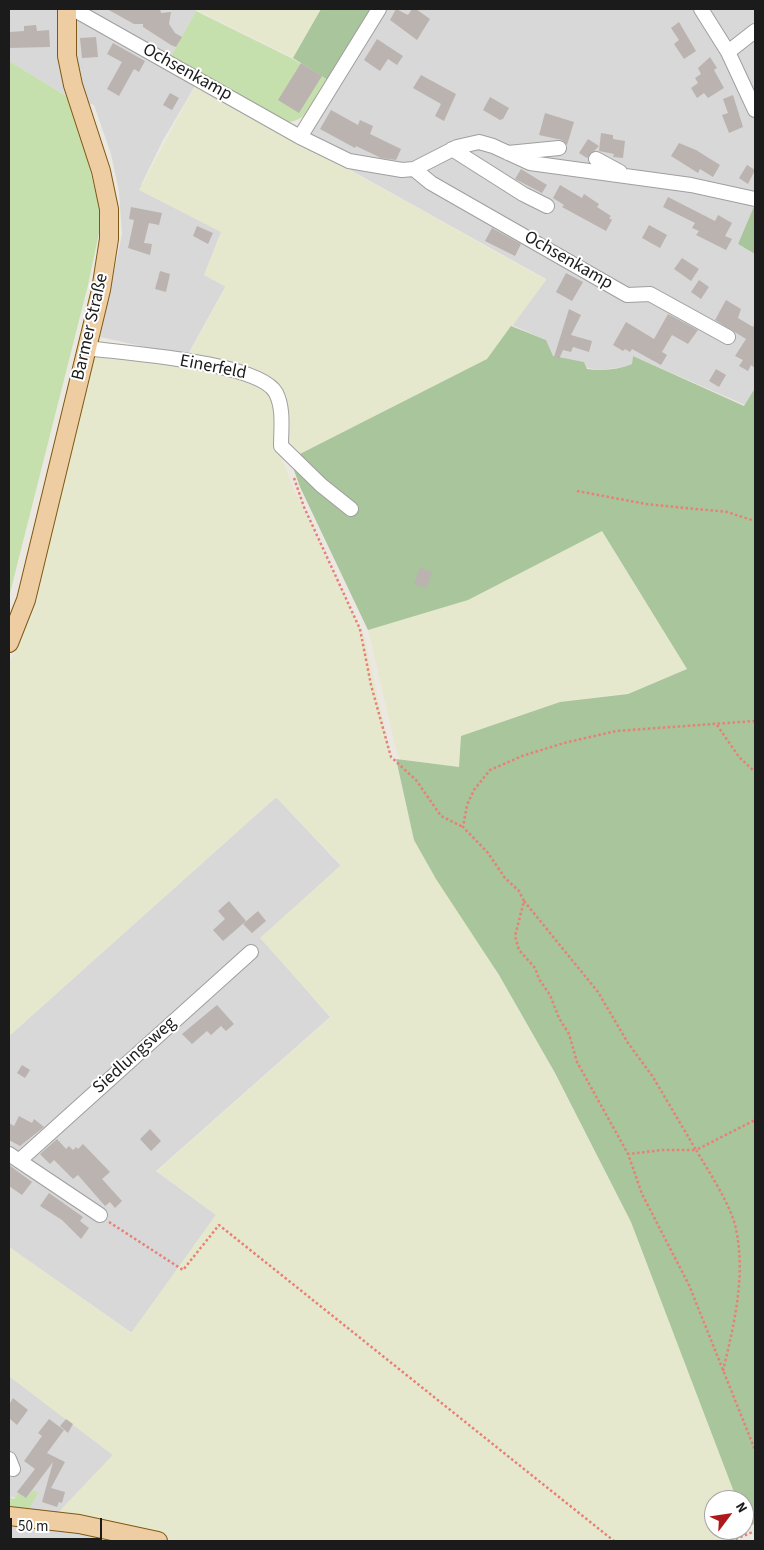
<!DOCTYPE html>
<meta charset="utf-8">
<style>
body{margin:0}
#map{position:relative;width:764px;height:1550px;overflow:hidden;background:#ebe8e1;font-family:"Source Sans 3",sans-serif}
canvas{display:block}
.frame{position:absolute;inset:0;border:10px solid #1b1b1b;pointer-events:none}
.north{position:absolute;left:704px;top:1490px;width:50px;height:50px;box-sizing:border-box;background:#fff;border:1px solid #a4a4a4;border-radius:50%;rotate:59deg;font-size:14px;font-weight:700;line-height:20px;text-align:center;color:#1b1b1b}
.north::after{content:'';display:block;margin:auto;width:18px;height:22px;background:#ad181a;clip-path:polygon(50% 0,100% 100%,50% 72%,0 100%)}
.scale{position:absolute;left:10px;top:1518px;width:92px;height:22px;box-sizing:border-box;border:2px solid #1b1b1b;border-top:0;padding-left:6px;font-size:15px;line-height:18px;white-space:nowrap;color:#1b1b1b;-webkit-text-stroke:4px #fff;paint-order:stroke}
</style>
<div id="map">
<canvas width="764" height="1550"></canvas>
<div class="frame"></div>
<div class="north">N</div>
<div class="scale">50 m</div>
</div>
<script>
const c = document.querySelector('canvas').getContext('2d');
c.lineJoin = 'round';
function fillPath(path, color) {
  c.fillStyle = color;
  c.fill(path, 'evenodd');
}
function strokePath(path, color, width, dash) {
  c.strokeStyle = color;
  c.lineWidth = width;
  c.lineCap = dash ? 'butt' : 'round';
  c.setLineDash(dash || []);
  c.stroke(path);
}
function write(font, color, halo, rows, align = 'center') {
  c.font = font + ' "Source Sans 3",sans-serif';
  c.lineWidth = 4;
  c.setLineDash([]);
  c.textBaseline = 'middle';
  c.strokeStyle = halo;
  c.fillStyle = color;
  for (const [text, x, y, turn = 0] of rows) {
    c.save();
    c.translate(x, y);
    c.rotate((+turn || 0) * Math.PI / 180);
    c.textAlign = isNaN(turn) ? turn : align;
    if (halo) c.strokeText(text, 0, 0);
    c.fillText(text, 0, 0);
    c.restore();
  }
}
const residential = new Path2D(`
 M9,9H195L196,11L171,56L308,134L385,9H755V204L738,244L755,254V388L745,405L633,356L632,364L624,367L600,370L587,368L584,362L552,357L546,340L512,325L546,279L196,84L162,142L141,185L223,227L206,271L228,282L187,356L100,337L122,234L119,192L111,154L94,105L68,97L9,61Z
 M276,797L341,866L261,938L330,1017L156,1171L216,1215L132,1333L9,1247V1036Z
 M9,1376L113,1455L57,1514L29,1510L33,1490L26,1498L9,1497Z
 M9,1526L81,1534L113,1541H9Z`);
const farmland = new Path2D(`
 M195,9H321L293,58Z
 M196,84L546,280L488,359L294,457L283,448L271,382L258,370L230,362L187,357L226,287L204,275L221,232L139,190Z
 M98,345L257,375L276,399L278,448L291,483L365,639L392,761L396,760L414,840L499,976L555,1074L631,1222L737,1500H714V1530H741L722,1541H176L57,1514L113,1455L9,1376V1247L131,1333L216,1215L157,1171L331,1017L260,938L341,865L276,797L9,1036V664L36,606L51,530Z
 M602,531L687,669L629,693L560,702L461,736L459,767L401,760L397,753L368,630L467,600Z`);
const grass = new Path2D(`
 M196,11L293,59L328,80C318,96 310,120 289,122L171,56Z
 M9,61L68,97L81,134L100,211L99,233L88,285L9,597Z
 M33,1490L38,1493L29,1510L9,1508V1497L14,1499L19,1493L26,1498Z`);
const forest = new Path2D(`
 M321,9H372L328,80L293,58Z
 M755,204V254L738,244Z
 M511,326L546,340L553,356L584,362L587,369C602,371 618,370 632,364L633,356L744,406L755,388V1524L747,1526L744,1518V1500H737L631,1222L555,1073L499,975L436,879L414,840L396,759L459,767L461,736L560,702L628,694L687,669L602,531L468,600L368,630L300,487L290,459L487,359Z`);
const building = new Path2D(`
 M107,9H160L161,13L171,12L169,24L175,33L182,37L176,47L171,45L143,27V24H134Z
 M396,9L408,15L412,9H416L430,19L417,40L390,20Z
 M679,22L696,51L684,59L674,44L679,40L671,28Z
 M36,25L37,31L49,30L50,47L9,48V32L24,31V26Z
 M96,37L98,57L82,58L80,38Z
 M377,39L403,56L397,65L388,59L380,71L364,60Z
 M113,43L145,61L139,72L134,69L119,96L107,89L122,62L107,54Z
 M710,57L717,68L714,70L724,88L708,98L704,93L697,98L691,88L698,83L695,78L701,74L698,68Z
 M301,63L322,76L299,113L278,100Z
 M421,75L456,94L444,121L435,116L441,104L413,88Z
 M170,93L179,98L172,110L163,105Z
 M733,95L743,127L729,133L722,115L728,113L723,99Z
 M490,97L509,108L503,119L500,120L483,110Z
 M331,110L358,125L360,120L373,126L370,134L401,149L396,160L381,158L356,146L355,148L320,129Z
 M545,113L574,122L567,145L562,140L539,135Z
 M601,133L613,135V139L625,141L623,158L613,157L614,154L599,151Z
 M588,139L599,146L587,158L579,153Z
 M679,143L696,150L720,165L713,177L700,169L698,173L671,156Z
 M747,165L755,170L748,184L739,178Z
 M521,169L547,185L542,193L515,179Z
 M560,185L582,198L584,194L599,204L597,207L611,216L609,218L612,220L606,231L562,207L564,205L553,198Z
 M668,197L715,221L718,215L732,223L725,236L732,239L726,250L696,235L699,231L692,228L695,223L663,207Z
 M131,207L162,213L159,225L149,223L144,243L152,244L150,255L128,248L134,220L129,219Z
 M649,225L667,235L660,248L642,238Z
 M197,226L213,233L208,244L193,236Z
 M492,228L521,244L515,256L485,241Z
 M682,258L699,269L691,281L674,269Z
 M160,271L170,274L166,292L155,289Z
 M566,273L583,282L572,301L556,292Z
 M699,280L709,287L701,299L691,292Z
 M726,300L741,309L738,318L753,327L755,323V368L751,365L748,371L739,366L743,360L735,356L746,339L715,320Z
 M569,309L581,315L571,335L592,341L589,352L573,347L571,352L563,350L559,359L554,357Z
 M668,314L698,330L688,344L672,335L662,352L667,355L661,365L632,349L630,352L625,349L623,351L613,345L626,322L654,339Z
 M716,369L726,375L719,387L709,381Z
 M420,567L432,572L427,588L414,584Z
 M229,901L246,921L223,941L213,930L225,919L218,911Z
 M258,911L266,921L252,933L243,924Z
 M217,1005L234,1024L226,1031L221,1026L211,1035L207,1031L192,1044L182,1034Z
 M22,1065L30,1070L25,1078L17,1073Z
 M19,1116L32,1123L34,1119L44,1127L20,1146L9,1140V1123L14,1126Z
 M150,1129L161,1141L151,1151L140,1139Z
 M57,1139L66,1149L69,1146L73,1150L76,1147L78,1149L83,1144L110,1172L102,1179L122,1201L115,1208L110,1202L105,1206L78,1175L73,1179L54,1160L50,1164L40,1154Z
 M9,1165L32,1182L22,1195L9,1186Z
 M49,1193L83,1217L80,1221L89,1228L81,1239L62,1220L40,1206Z
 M13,1398L28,1410L17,1425L9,1418V1405Z
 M49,1419L64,1430L47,1453L65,1462L51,1488L65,1492L62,1503L59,1502L57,1507L42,1502L53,1462L26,1498L17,1492L35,1469L24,1461L42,1436L38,1433Z
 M66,1419L73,1424L68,1433L60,1426Z`);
const path = new Path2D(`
 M294,478L304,507L360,629L371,685L391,757L416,780L441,816L463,827
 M577,491L646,504L727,512L755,521
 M755,721L616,731L564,743L522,756L490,770L474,790L467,805L463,827L488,853L505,878L519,891L524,901L515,936L519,950L535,968L539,979L550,995L559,1018L569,1034L577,1062L628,1154L642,1194L689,1285L755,1450
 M717,725L739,757L755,772
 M524,901L598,992L628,1043L653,1077L696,1150H662L629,1154
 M109,1222L183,1270L219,1225L614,1541
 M723,1371C734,1324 746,1277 736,1229C731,1205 709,1172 696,1150L755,1120
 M731,1541L755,1531`);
const minor = new Path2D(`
 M73,9L300,137L349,161L402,170L414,169L457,147L479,142L493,146L530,163L691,185L755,199
 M701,9L728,52L755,110
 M728,52L755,31
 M300,137L379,9
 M452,149L523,194L547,206
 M508,153L559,148
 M596,159L620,172
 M414,169L431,183L627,295L650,294L728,337
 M87,348C123,353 260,362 276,393C284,409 281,429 281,446L321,485L351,509
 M9,1154L100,1215
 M20,1160L251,952
 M9,1459L13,1469`);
const major = new Path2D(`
 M9,643L26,600L101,290L109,239V209L101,171L73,85L67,56V9
 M9,1516L79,1524L158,1541`);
const streetNames = [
 ["Ochsenkamp",187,73,29],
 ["Ochsenkamp",568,261,30],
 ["Barmer Straße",91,327,-77],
 ["Einerfeld",213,368,11],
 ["Siedlungsweg",135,1056,-42]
];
fillPath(residential, '#d9d8d8');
fillPath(farmland, '#e6e8ce');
fillPath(grass, '#c6e0ad');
fillPath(forest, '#a8c59b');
fillPath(building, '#bbb3af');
strokePath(minor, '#9f9f9f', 16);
strokePath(major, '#7f5912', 20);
strokePath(path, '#e78076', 2.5, [2.5, 2.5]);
strokePath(minor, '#fff', 14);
strokePath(major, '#efcda2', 18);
write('18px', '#1b1b1b', '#fff', streetNames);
</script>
